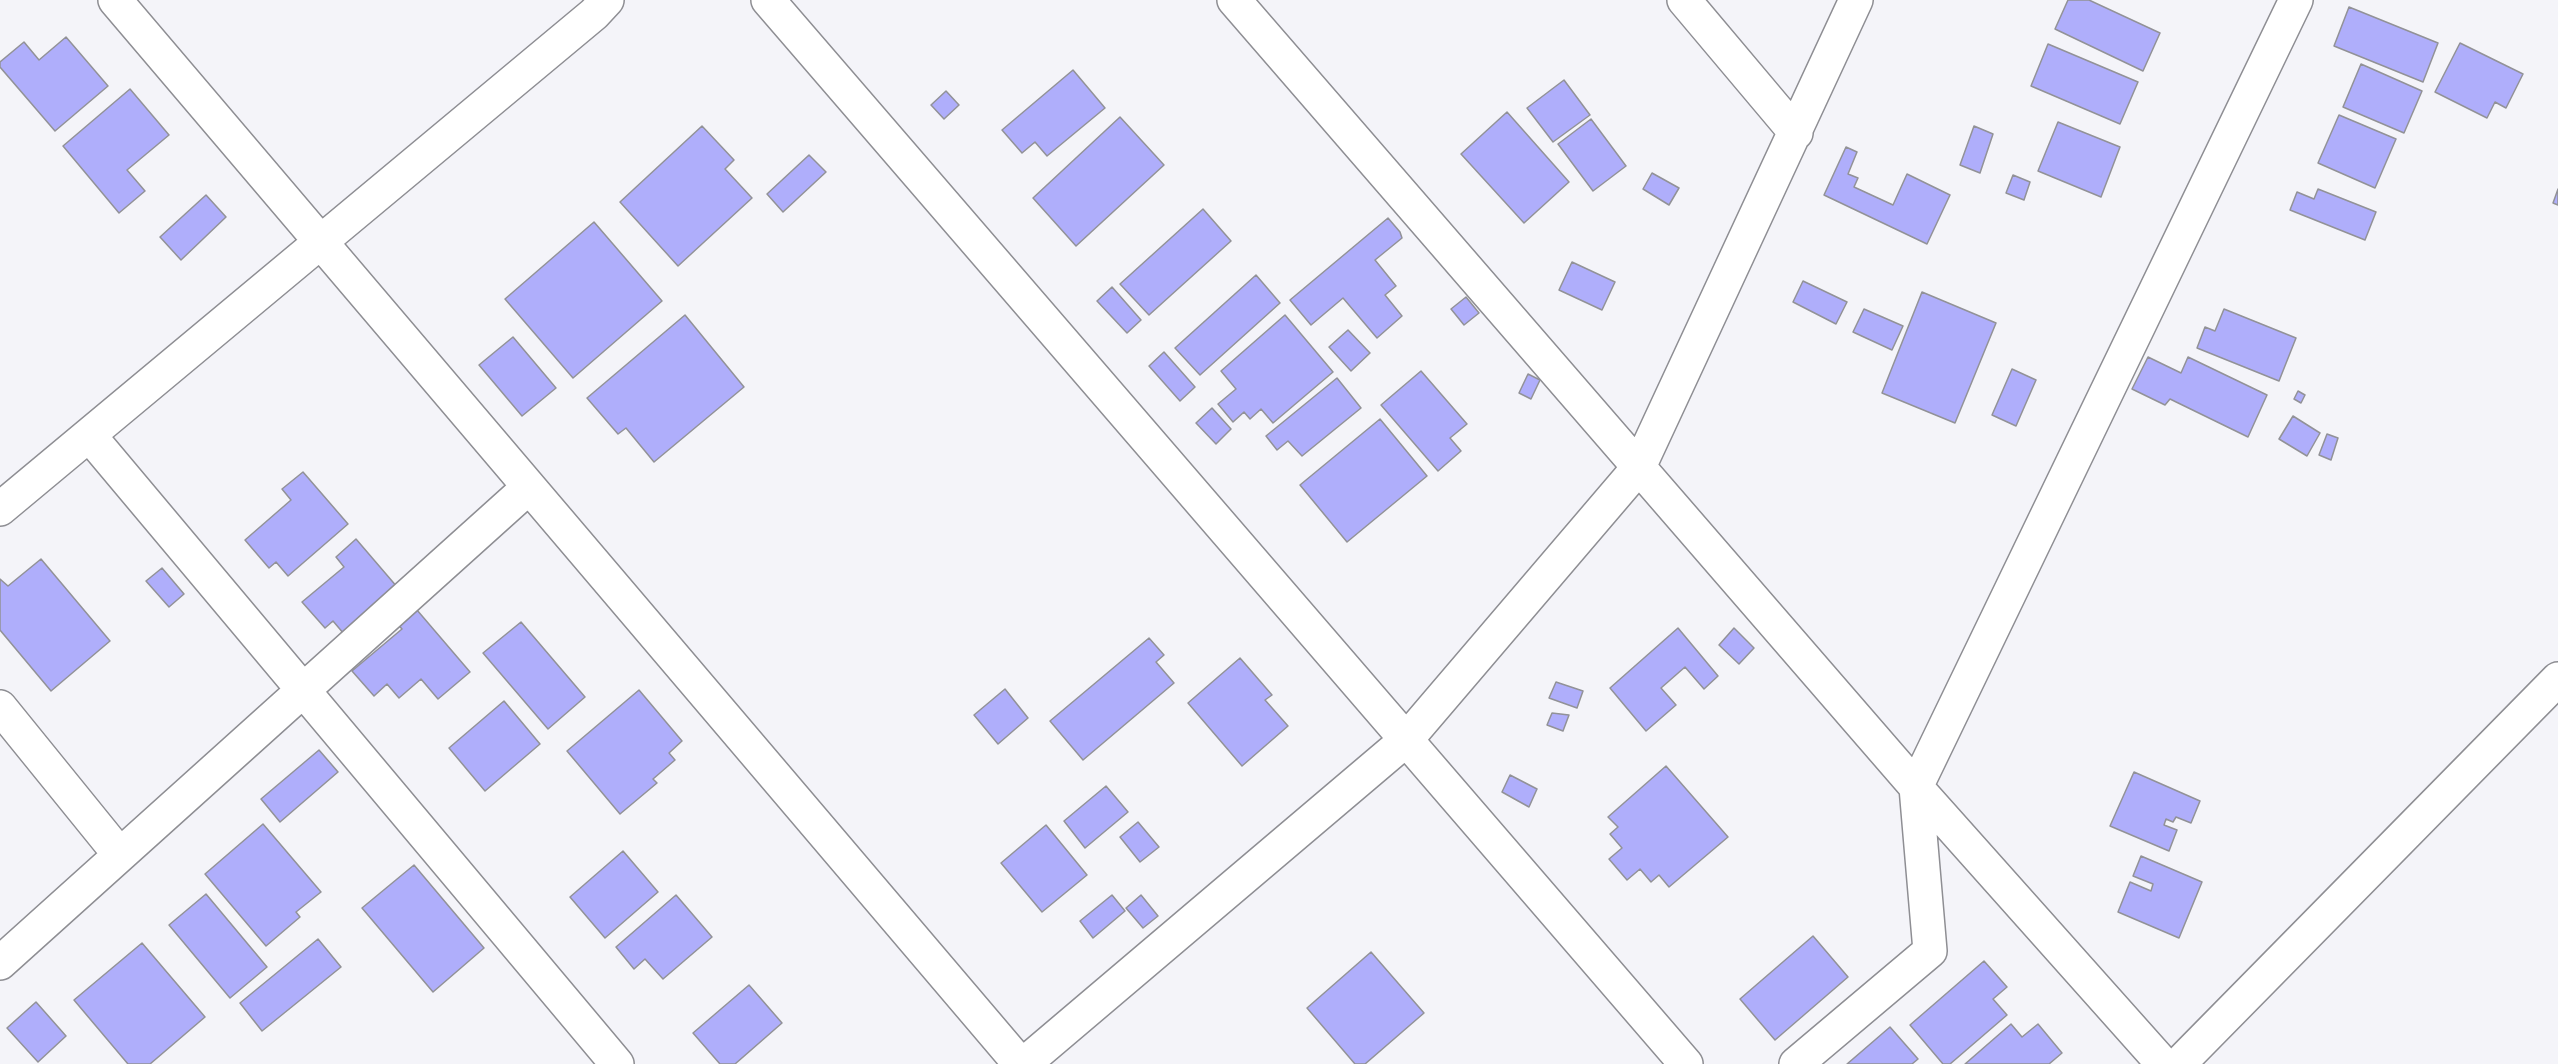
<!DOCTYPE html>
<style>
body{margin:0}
canvas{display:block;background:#f4f4f9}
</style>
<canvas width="2558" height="1064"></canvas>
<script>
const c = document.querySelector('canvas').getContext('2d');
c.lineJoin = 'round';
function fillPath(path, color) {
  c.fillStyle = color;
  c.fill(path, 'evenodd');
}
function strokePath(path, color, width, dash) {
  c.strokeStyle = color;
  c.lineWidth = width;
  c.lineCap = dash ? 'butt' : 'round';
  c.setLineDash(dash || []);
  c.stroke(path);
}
const building = new Path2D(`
 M2068,0H2089L2160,33L2143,71L2055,29Z
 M2349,7L2438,43L2423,82L2334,46Z
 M66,37L108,86L55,131L0,67V62L24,42L39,60Z
 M2460,43L2523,74L2506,108L2495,102L2487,118L2435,92Z
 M2048,44L2138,82L2120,124L2031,86Z
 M2361,64L2422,91L2404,133L2343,107Z
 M1073,70L1105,108L1047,156L1035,142L1022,153L1002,130Z
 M1564,80L1590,115L1553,142L1527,108Z
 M130,89L169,135L127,170L145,191L119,213L63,146Z
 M946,91L959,105L944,119L931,105Z
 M1507,112L1569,182L1524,223L1461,154Z
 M2339,115L2396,139L2375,188L2318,163Z
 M1120,117L1164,165L1076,246L1033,198Z
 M1591,119L1626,166L1593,191L1558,144Z
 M2058,122L2120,147L2101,197L2038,171Z
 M702,126L734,160L725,169L752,198L678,266L620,202Z
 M1974,126L1993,134L1980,173L1960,165Z
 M1846,147L1857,152L1848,174L1858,178L1854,187L1893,205L1907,174L1950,195L1927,244L1824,195Z
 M809,155L826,172L783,212L767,194Z
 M1652,173L1679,188L1669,205L1643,189Z
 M2013,175L2030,182L2024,200L2006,193Z
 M2318,189L2376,212L2365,240L2290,210L2297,192L2314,199Z
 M2558,189V205L2553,203Z
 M206,195L226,217L181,260L160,237Z
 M1203,209L1231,241L1149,315L1120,284Z
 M1388,218L1400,232L1402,238L1375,260L1396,286L1385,295L1402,316L1377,338L1343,298L1311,325L1290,300Z
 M594,222L662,301L573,378L505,299Z
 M1572,262L1615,282L1602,310L1559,290Z
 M1256,275L1280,303L1200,375L1175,348Z
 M1803,281L1847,302L1836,324L1793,302Z
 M1112,287L1141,320L1127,333L1097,301Z
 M1922,292L1996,323L1955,423L1882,393Z
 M1466,297L1479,313L1464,325L1451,309Z
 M1864,309L1903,326L1892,350L1853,332Z
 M2224,309L2296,338L2279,381L2197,348L2205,327L2215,331Z
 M685,315L744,387L654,462L626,428L618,434L587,398Z
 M1285,315L1333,372L1273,423L1261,409L1250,419L1244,412L1233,422L1218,404L1236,389L1221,371Z
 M1348,330L1370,353L1351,371L1329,347Z
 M513,337L556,388L522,416L479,365Z
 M1164,352L1195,387L1180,401L1149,366Z
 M2148,357L2181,373L2188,357L2267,395L2248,437L2170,399L2165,405L2132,389Z
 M2012,369L2036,380L2016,426L1992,415Z
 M1421,371L1467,424L1450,438L1461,451L1438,471L1381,405Z
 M1528,374L1540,380L1531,399L1519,393Z
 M1337,378L1361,408L1302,456L1288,441L1277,450L1266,436Z
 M2298,391L2305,395L2301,403L2294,399Z
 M1212,408L1231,429L1216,444L1196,423Z
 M2293,416L2320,433L2307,456L2279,439Z
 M1380,419L1427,476L1347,542L1300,485Z
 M2327,434L2338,438L2331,460L2319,455Z
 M303,472L348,524L288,576L276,562L269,568L245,540L291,500L282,489Z
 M356,539L398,588L344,634L333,621L325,628L302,602L344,567L336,557Z
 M41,559L110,641L51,691L0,630V579L8,586Z
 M162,568L184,594L169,607L146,581Z
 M411,603L470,672L438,699L421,679L399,698L387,684L374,696L352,671L402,629L393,619Z
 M521,622L585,697L548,729L483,653Z
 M1678,628L1718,676L1704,689L1685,667L1661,688L1676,705L1646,731L1610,688Z
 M1734,628L1754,648L1739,664L1719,645Z
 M1149,638L1164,655L1156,662L1174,683L1083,760L1050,721Z
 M1240,658L1272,695L1265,700L1288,726L1242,766L1188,703Z
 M1556,682L1583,691L1577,708L1549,698Z
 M1005,689L1028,718L998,744L974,715Z
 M639,690L682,741L669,753L675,760L653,779L657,783L620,814L567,751Z
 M504,701L540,744L485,791L449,748Z
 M1552,713L1569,715L1563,731L1547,725Z
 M319,750L338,772L280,822L261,799Z
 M1666,766L1728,837L1669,887L1659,875L1651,882L1640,869L1627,880L1609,859L1622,848L1610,834L1618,827L1608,817Z
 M2134,772L2200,801L2191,823L2176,817L2173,822L2166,819L2164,825L2177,830L2169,851L2110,826Z
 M1510,775L1537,789L1529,807L1502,792Z
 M1106,786L1128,812L1085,848L1064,821Z
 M1138,822L1159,847L1140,862L1120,837Z
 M263,824L321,892L296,912L300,917L266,946L205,874Z
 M1046,825L1087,875L1042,912L1001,863Z
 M623,851L658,892L605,938L570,897Z
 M2141,856L2202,882L2179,938L2118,912L2130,882L2151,891L2153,884L2133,876Z
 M414,865L484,948L433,992L362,908Z
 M206,894L267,967L230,998L169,925Z
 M676,895L712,937L663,979L645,959L634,969L616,947Z
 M1112,895L1125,911L1093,938L1080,921Z
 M1141,895L1158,916L1143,928L1126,908Z
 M1813,936L1848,977L1775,1040L1740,999Z
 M318,939L341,967L262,1031L240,1003Z
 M142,943L205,1017L150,1064H128L74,1000Z
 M1371,952L1424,1013L1365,1064H1355L1307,1008Z
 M1984,961L2007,987L1993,999L2007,1015L1950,1064H1943L1910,1025Z
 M749,985L782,1023L735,1064H720L693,1033Z
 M36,1002L66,1036L38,1062L7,1028Z
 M2011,1024L2022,1037L2038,1024L2062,1053L2049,1064H1965Z
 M1890,1027L1918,1059L1912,1064H1847Z`);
const minor = new Path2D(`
 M115,0L1020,1064
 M768,0L1686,1064
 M1234,0L1916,787L2163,1064
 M1684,0L1796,133
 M89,435L617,1064
 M0,509L594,14L607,0
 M0,707L120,855
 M0,963L529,487
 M1024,1064L1406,740L1639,467L1856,0
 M1796,1064L1930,951L1916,787L2296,0
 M2179,1064L2558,679`);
fillPath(building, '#afaefb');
strokePath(building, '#929297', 1.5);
strokePath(minor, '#8e8e93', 36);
strokePath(minor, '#fff', 33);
</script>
